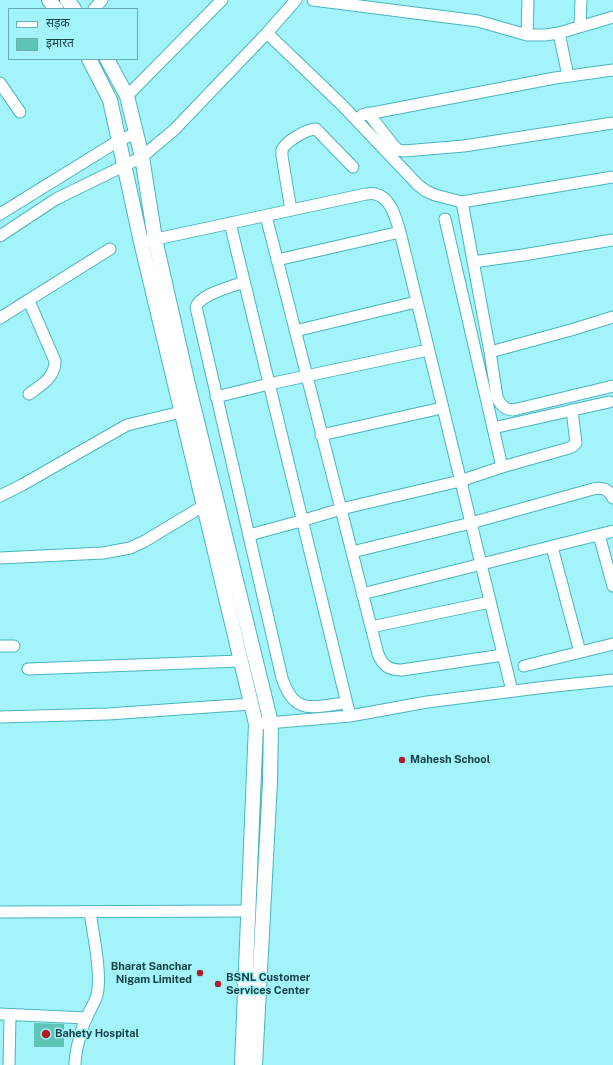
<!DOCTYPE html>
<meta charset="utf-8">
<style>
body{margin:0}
#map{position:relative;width:613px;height:1065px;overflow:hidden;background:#a3f3fa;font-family:"Public Sans","Noto Sans Devanagari",sans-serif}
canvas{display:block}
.legend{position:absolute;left:8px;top:8px;width:130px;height:52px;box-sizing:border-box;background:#a3f3fa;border:1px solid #6badb2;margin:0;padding:5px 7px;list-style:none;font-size:12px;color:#164347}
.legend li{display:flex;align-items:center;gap:8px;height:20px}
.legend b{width:20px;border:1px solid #6badb2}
</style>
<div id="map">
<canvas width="613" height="1065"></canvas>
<ul class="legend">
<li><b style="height:5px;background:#fff"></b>सड़क</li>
<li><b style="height:11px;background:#5ec4b5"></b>इमारत</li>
</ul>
</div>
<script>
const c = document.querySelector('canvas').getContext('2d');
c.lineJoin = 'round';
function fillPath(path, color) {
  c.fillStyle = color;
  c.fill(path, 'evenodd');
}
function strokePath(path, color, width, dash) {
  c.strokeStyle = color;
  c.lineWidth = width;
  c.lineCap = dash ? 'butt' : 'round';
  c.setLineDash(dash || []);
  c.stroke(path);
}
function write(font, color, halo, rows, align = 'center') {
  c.font = font + ' "Public Sans",sans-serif';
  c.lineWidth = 3;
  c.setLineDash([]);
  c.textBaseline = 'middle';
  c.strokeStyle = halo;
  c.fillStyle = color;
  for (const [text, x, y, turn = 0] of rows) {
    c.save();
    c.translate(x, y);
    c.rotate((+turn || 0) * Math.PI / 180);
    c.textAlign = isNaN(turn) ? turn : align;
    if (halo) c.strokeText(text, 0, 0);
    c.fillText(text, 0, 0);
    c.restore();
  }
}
const building = new Path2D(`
 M34,1023L64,1024V1047H34Z`);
const minor = new Path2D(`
 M313,0L478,21L527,35H545L559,33L613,17
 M94,9L102,0
 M580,26L581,0
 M267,33L342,105L418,185L426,191L435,195L462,202L613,177
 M559,33L568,76
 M527,35L528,0
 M0,83L20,112
 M127,96L222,0
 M368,113L394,146L398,150L404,151L464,146L613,123
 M362,115L555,78L613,70
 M462,202L490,352L497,397C500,405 504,409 513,410L613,386
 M291,210L282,156C282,154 282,152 282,150C286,141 307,129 316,129L353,167
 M0,214L118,141L136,133
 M266,216L378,654C383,666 389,670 402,670L503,655
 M445,219L502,467
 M230,223L350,716
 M0,236L56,199L142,157L156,145L174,130L267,33L296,0
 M147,241L366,194C369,194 372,193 375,194C391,197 396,219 400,232L512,691
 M277,260L400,232
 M473,262L523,255L613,240
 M244,282C231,287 200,294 196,307L282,678C295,717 313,706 347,703
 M0,318L110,249
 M295,331L416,302
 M490,352L571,330L613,317
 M29,394C41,385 55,378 55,361L29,301
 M216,397L269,384L428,350
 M493,428L609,402
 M321,435L442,408
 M0,496L22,485L127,425L181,412
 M249,535L301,521L341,509L460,481L502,467L569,448L573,446L576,443L572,410
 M599,535L613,586
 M552,547L580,652
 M352,552L471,523L593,489C603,487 608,489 613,498
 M0,558L103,553L130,548L145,541L203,506
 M362,594L613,531
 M371,627L490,602
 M0,646H14
 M524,666L613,644
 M28,669L240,661
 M0,717L108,714L251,704
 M256,724L350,716L427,702L546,687L613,680
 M0,912L248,911
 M0,1014L86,1018
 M9,1065L10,1015
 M75,1065C75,1053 81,1028 87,1017C90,1009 95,1003 97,995C102,974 93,934 90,912`);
const major = new Path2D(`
 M49,0L56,9
 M67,0L74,9
 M89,59L110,100L141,242L256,724L242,1065
 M107,59L127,96L142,157L155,239L187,380L271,723L270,782L255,1065`);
const highway = new Path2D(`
 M245,981L258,982`);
const markers = [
 [402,760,4,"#af1c2b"],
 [200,973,4,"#af1c2b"],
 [218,984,4,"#af1c2b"],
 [46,1034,5,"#af1c2b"]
];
const poiNames = [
 ["Mahesh School",410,760],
 ["Bharat Sanchar",192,967,"right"],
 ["Nigam Limited",192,980,"right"],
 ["BSNL Customer",226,978],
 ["Services Center",226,991],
 ["Bahety Hospital",55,1034]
];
fillPath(building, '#5ec4b5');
strokePath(minor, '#49b5be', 13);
strokePath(major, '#49b5be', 16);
strokePath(highway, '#49b5be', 18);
strokePath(minor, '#fff', 11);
strokePath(major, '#fff', 14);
strokePath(highway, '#fff', 16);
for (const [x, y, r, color] of markers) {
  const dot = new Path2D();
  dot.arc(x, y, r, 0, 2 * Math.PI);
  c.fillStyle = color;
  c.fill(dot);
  strokePath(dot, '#a3f3fa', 1.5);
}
write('bold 11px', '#164347', '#a3f3fa', poiNames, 'left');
</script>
